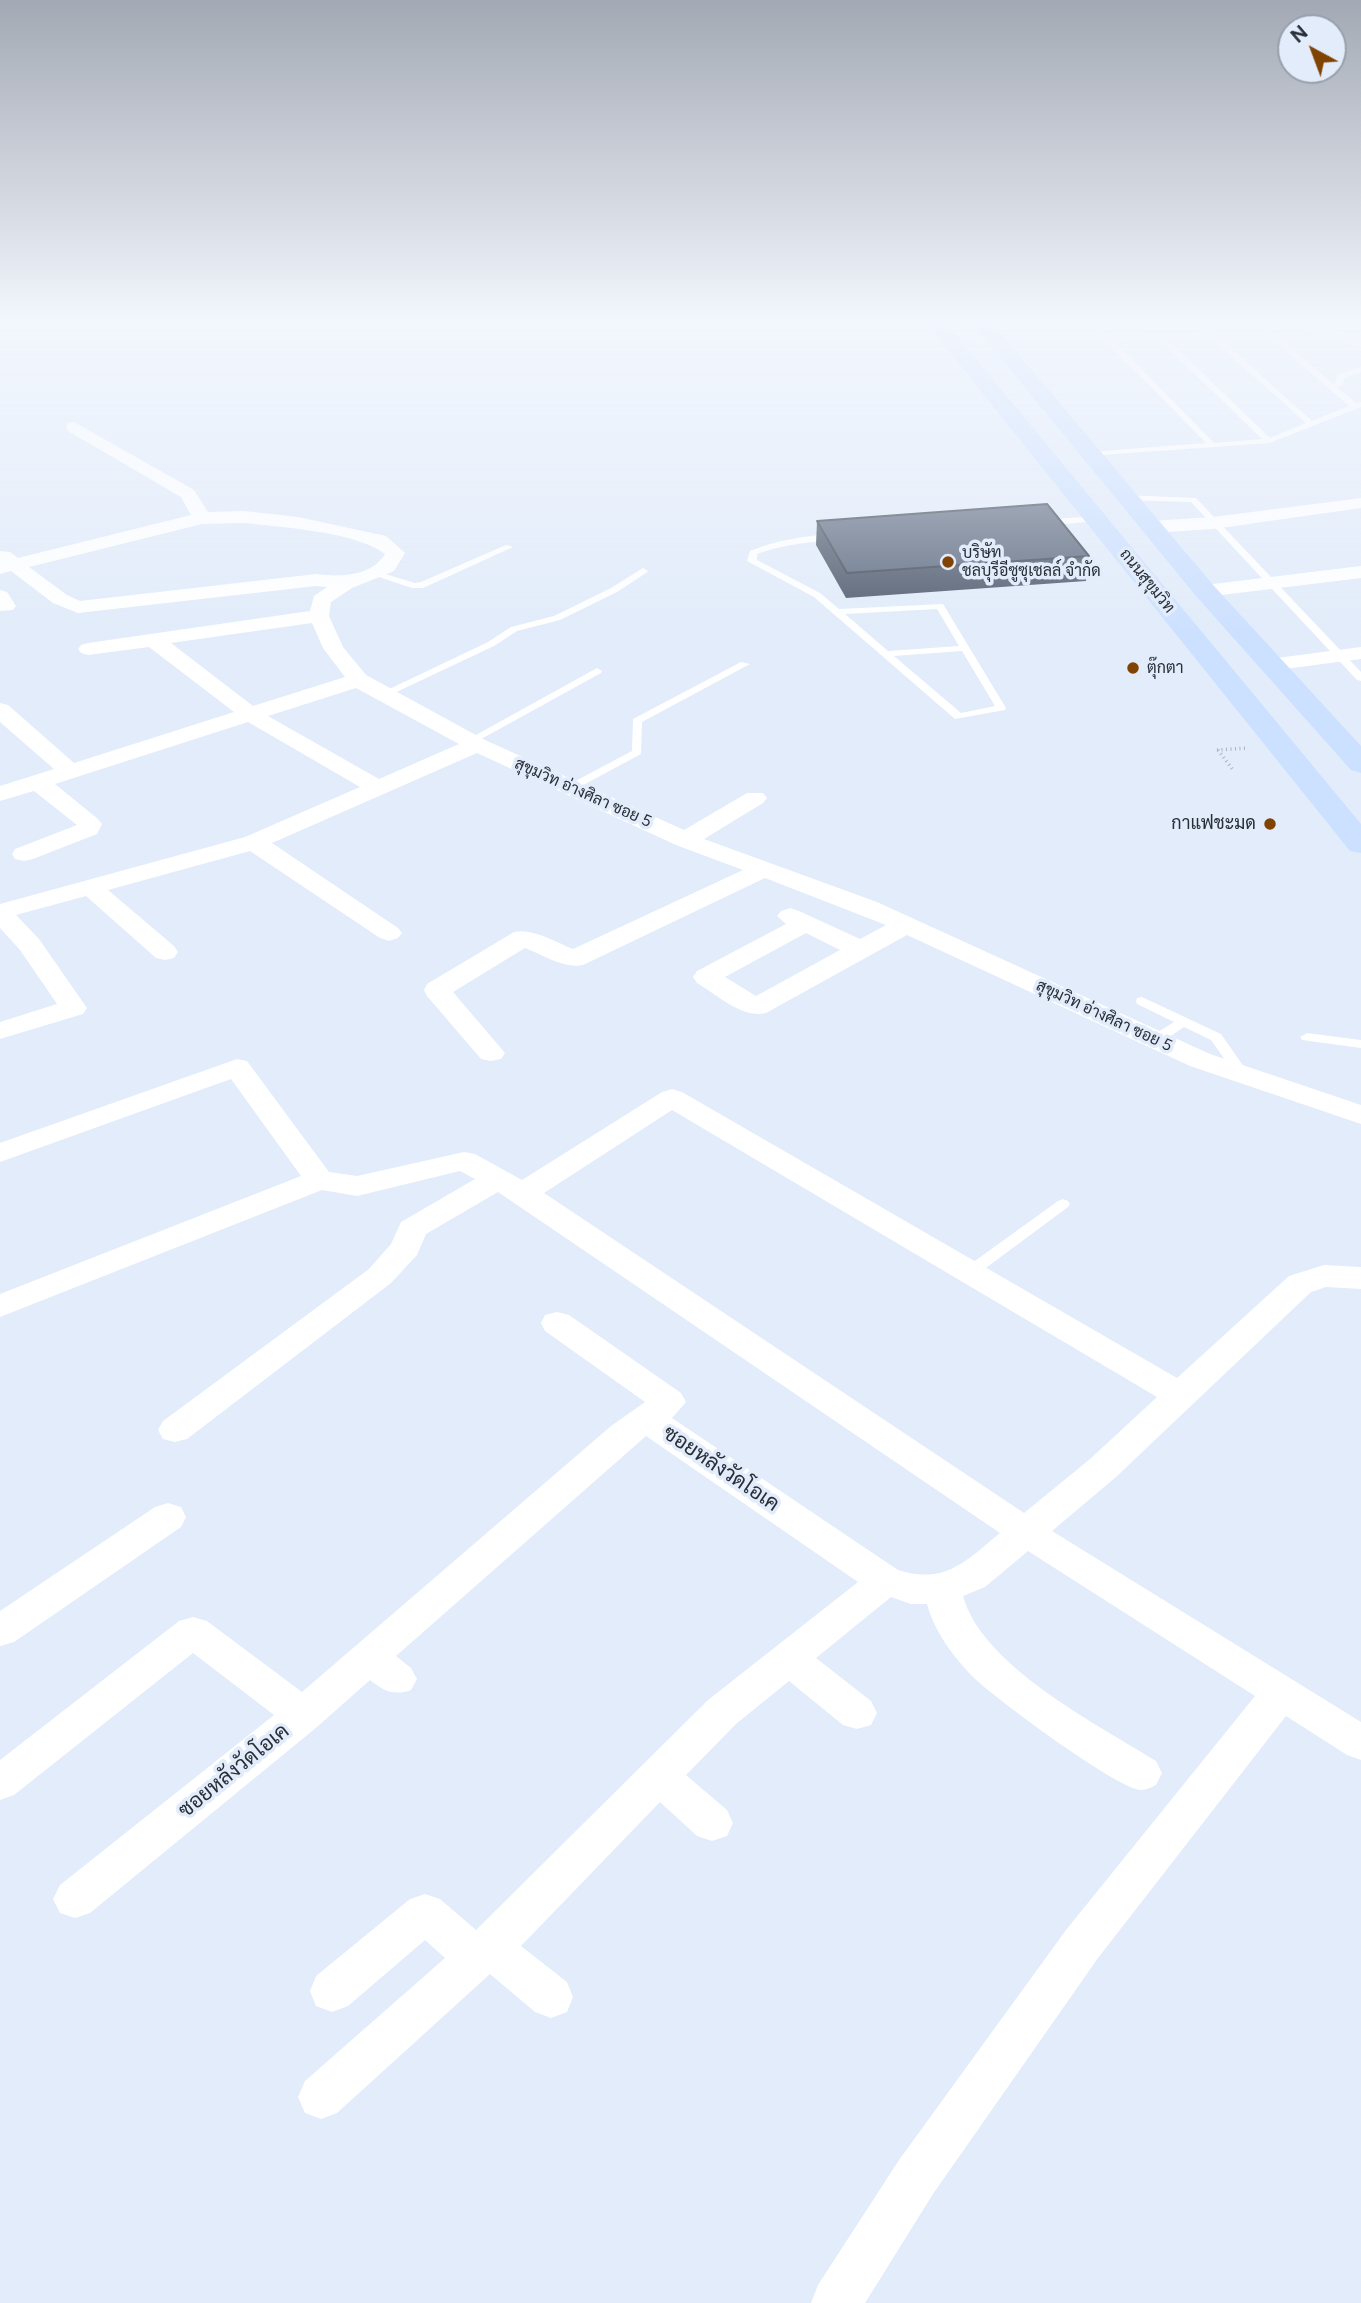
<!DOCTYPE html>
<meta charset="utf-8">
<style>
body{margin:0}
#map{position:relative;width:1361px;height:2303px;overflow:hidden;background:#e2ecfa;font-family:Figtree,sans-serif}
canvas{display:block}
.north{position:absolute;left:1277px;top:14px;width:70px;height:70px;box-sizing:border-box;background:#e2ecfa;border:2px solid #98a0ac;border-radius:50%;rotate:319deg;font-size:19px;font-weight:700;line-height:28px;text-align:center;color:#292f38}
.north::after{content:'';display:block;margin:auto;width:24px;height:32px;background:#814303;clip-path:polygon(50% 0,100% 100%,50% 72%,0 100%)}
</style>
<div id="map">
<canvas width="1361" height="2303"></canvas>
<div class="north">N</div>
</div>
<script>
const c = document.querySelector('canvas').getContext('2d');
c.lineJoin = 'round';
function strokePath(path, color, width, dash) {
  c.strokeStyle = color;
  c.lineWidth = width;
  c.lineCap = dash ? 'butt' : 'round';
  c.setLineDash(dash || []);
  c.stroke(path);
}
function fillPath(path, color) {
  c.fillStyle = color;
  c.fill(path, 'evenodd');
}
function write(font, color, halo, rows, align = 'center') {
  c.font = font + ' Figtree,Sarabun,sans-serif';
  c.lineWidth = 7;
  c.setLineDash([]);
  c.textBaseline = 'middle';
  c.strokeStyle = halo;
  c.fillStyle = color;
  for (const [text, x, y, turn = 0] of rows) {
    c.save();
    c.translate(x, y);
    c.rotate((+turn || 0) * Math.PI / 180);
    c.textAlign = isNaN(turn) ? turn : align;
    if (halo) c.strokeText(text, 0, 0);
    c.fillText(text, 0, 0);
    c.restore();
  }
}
const path = new Path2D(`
 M1217,750L1248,748
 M1218,750L1233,770`);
const service = new Path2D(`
 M1083,318H1091L1111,338L1205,332L1189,318H1197L1312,421L1349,406L1248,318H1256L1333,384L1336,382L1337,375L1361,367V372L1344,378L1343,385L1337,387L1356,403L1361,402V407L1269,443L1087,456V452H1090L1206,443ZM1209,336L1306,423L1270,438L1167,339ZM1159,339L1262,439L1214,443L1115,342Z
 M1122,495L1196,498L1361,672V681L1357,680L1191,502L1125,500L1121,497Z
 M1096,516L1100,519L1099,521L1042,526L1038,523L1042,520Z
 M833,534L836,535V539C809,543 783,544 757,554V560L820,593L839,609L943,604L1006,708L1005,710L955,719L814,597L747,561L750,551C777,540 804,536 833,534ZM937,609L959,646L888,651L845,614ZM962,651L995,706L961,713L894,656Z
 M506,545L513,547L423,588H412L367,573L372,570L415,583L421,582Z
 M643,568L648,571L646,573L617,592L560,620L517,631L494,646L388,696L379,694L488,642L511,627L554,616L611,588Z
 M741,662L750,664L642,722L641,754L574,790H566V786L632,751L633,719Z
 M597,668L602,671L601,673L474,743H466L465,741Z
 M1142,997L1221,1034L1249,1074L1247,1077H1237L1211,1040L1184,1027L1160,1043H1150L1148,1040L1150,1037L1174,1022L1137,1004L1136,1001L1137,998Z
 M1307,1033L1361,1040V1048L1302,1040L1300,1037Z
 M1063,1199L1068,1201L1070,1204L1068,1207L975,1276H965L962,1272L965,1268L1058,1201Z`);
const minor = new Path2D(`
 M1266,318H1289L1361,337V347L1268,321Z
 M74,422L194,490L208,512L244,511L298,517L386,536L405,553L394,571L352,588L331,602L329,616L343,647L366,675L485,740L684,830L747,793H763L767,798L763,803L704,839L877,902L1210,1054L1361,1105V1124L1190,1066L907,935L766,1013C742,1019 716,994 697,983L693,977L697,971L786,924L777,916L781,911L790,908L799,911L860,939L886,925L765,878L583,965C564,969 543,955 525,948L453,992L505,1053L501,1059L491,1061L481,1059L427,996L424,990L427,984L514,932C533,928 555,942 573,949L743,870L676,845L477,753L272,843L398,928L402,933L398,938L389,941L380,938L250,851L108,890L174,946L178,952L174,958L165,960L156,958L86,896L16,915L39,939L87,1008L83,1014L0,1039V1022L57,1004L20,950L0,928V904L245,837L360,787L248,722L55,784L98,819L102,824L97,834L33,859L24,861L15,859L12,854L15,849L77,825L34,791L0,801V786L54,769L0,722V703L8,705L74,763L234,712L149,647L88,655L81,653L78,649L81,645L88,643L310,611L314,596L327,587L316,586L78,613L53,603L11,571L0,574V551L10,552L18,558L191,515L181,497L68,431L66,427L68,423ZM244,523C281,527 357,532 385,554C371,577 339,577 316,574L80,601L67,595L29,567L202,524ZM312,623L323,648L345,677L253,706L171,643ZM356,688L459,744L379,779L268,716ZM806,933L840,950L756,996L725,977Z
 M1361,498V508L1213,529L1151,533L1142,527L1151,521L1213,517Z
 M1361,566V578L1205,597L1198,595L1195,591L1198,587L1205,585Z
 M0,590L7,592L16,606L13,610L0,611Z
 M1361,647V659L1269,671L1262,669L1258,665L1262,661L1269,659Z
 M237,1059L247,1061L329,1172L357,1176L464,1152L475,1154L522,1180L662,1092L672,1089L682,1092L1177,1378L1289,1276L1324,1265L1361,1267V1289L1326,1287L1311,1292L1116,1477L1052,1531L1361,1722V1760L1347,1755L1286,1716L1098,1958L933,2194L865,2303H811L818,2285L899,2160L1066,1930L1255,1696L1028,1551L985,1587L963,1596C982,1666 1097,1724 1156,1761L1162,1773L1156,1785C1152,1787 1146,1790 1141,1790C1117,1789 993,1697 972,1676C953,1656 934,1631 927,1604H911L891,1597L816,1658L871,1701L877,1713L871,1725L857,1729L843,1725L789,1681L736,1724L686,1775L727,1810L733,1823L727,1836L712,1841L697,1836L660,1802L521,1946L567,1982L573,1997L567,2012L551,2018L535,2012L490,1974L337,2113L321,2119L305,2113L298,2097L305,2081L445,1958L425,1940L348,2006L332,2012L316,2006L310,1991L316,1976L410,1899L425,1894L440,1899L476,1930L708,1700L858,1582L646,1436L396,1656L411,1668L417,1679L411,1690C393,1696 384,1691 370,1680L317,1727L90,1913L75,1918L60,1913L53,1899L60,1885L274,1715L193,1653L14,1795L0,1800V1760L179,1621L193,1617L207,1621L302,1692L611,1426L645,1402L545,1331L541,1323L545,1315L557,1312L569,1315L681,1393L686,1402L672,1418L898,1570C945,1585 966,1561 1000,1533L498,1192L426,1234L417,1255L391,1283L187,1439L175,1442L163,1439L158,1430L163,1421L369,1269L391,1244L401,1222L475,1179L460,1171L357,1196L322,1190L0,1317V1294L301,1176L231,1079L0,1162V1143ZM672,1110L1157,1397L1090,1459L1024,1513L544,1193Z
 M168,1503L181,1507L186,1517L181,1527L14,1642L0,1646V1611L155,1507Z`);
const trunk = new Path2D(`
 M922,318H942L1361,824V853L1350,851Z
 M968,318H988L1214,586L1361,746V773L1351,770L1196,596Z`);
const wall = new Path2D(`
 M817,521L1089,556L1086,581L846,598L816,545Z`);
const building = new Path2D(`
 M1047,504L1089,556L847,573L817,521Z`);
const markers = [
 [948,562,7,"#814303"],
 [1133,668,7,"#814303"],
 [1270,824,7,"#814303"]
];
const farPoinames = [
 ["บริษัท",962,553],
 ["ชลบุรีอีซูซุเชลล์ จำกัด",962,571],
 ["ตุ๊กตา",1147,668]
];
const farStreetnames = [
 ["ถนนสุขุมวิท",1147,581,51],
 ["สุขุมวิท อ่างศิลา ซอย 5",583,793,24],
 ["สุขุมวิท อ่างศิลา ซอย 5",1104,1016,25]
];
const poiNames = [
 ["กาแฟชะมด",1256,824]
];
const nearStreetnames = [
 ["ซอยหลังวัดโอเค",721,1469,34],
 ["ซอยหลังวัดโอเค",234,1771,-39]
];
strokePath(path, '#aab3bf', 3.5, [1, 3.5]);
fillPath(service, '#fff');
fillPath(minor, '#fff');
fillPath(trunk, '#cce0ff');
fillPath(wall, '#525d6f');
fillPath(building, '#5f6c81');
strokePath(building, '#424c5a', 2);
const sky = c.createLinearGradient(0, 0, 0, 640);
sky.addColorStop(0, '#a3a9b4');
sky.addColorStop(0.5, '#f2f6fd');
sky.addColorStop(1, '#f2f6fd00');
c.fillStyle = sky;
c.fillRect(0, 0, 1361, 640);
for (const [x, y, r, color] of markers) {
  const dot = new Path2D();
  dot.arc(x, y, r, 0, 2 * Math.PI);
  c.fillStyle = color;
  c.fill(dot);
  strokePath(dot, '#e2ecfa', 2.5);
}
write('16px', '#292f38', '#e2ecfa', farPoinames, 'left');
write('16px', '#292f38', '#e2ecfa', farStreetnames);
write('18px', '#292f38', '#e2ecfa', poiNames, 'right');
write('21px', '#292f38', '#e2ecfa', nearStreetnames);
</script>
